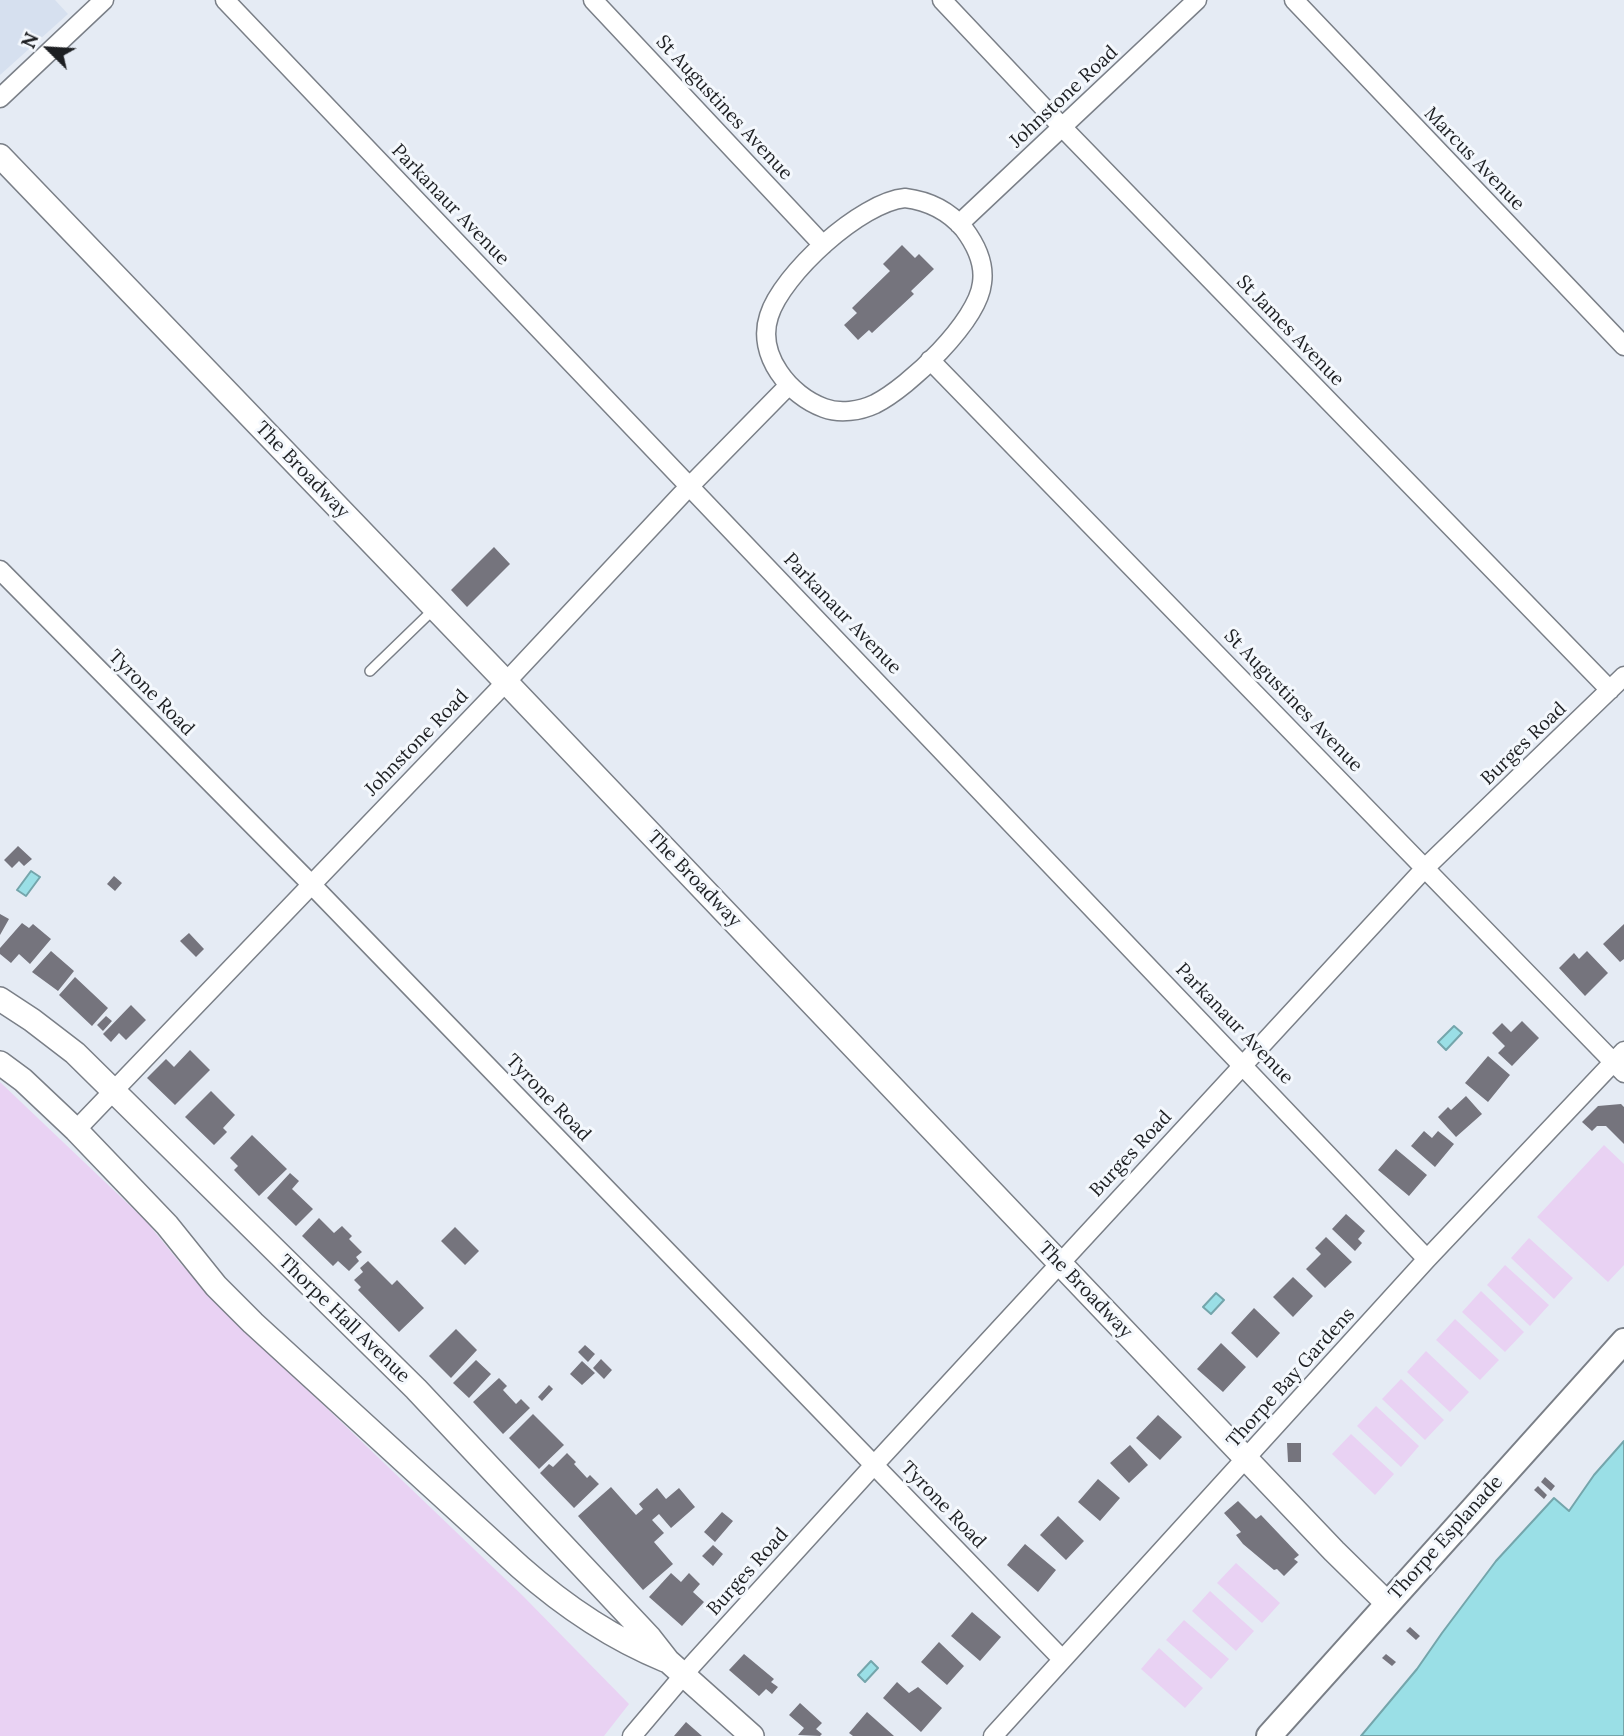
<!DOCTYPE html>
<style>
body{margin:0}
#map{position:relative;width:1624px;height:1736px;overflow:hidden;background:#e5ebf4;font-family:Lora,serif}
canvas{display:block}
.north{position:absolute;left:14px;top:14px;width:70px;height:70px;-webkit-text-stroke:5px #f4f8fd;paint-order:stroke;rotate:294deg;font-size:19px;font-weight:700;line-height:28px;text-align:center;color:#1d1f22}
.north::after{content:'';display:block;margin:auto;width:24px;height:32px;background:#1d1f22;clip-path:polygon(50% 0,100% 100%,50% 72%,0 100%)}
</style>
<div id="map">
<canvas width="1624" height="1736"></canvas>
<div class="north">N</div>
</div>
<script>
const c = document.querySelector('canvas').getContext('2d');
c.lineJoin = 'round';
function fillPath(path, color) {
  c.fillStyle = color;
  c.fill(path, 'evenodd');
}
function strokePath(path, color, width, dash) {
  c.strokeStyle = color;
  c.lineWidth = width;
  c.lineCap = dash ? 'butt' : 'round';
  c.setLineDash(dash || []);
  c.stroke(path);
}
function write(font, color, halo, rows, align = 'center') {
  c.font = font + ' Lora,serif';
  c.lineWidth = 6;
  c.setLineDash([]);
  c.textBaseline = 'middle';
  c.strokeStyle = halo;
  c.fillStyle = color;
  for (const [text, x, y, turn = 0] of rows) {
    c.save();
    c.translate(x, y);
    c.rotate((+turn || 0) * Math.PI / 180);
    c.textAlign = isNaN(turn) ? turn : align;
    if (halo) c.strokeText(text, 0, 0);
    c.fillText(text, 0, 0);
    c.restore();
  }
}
const built = new Path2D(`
 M0,0H55L68,14L0,75Z`);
const green = new Path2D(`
 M0,1082L146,1221L180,1263L244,1329L522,1595L629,1704L604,1736H0Z
 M1604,1145L1624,1164V1265L1608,1282L1537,1217Z
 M1529,1238L1573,1278L1554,1299L1511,1258Z
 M1505,1265L1549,1305L1530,1326L1487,1285Z
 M1481,1291L1524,1332L1505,1352L1462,1312Z
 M1455,1319L1499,1360L1480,1380L1436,1340Z
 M1426,1351L1469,1392L1450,1412L1407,1372Z
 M1401,1379L1444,1420L1425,1440L1382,1399Z
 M1376,1406L1419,1446L1401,1467L1357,1426Z
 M1351,1434L1394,1474L1375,1495L1332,1454Z
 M1236,1563L1280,1603L1262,1623L1217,1583Z
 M1210,1591L1254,1631L1236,1651L1192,1611Z
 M1184,1620L1229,1659L1211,1679L1166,1640Z
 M1159,1648L1203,1688L1185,1708L1141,1669Z`);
const water = new Path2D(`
 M31,871L40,877L26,896L17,890Z
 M1454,1026L1462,1033L1446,1050L1438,1042Z
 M1216,1293L1224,1300L1211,1314L1203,1307Z
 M1624,1441V1736H1361L1417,1669L1442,1633L1496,1561L1554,1498L1569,1511L1594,1475Z
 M871,1661L878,1668L865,1682L858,1675Z`);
const building = new Path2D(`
 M902,245L915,258L919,254L934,269L911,291L914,294L872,333L869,330L858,340L844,325L857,313L852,308L890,271L883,264Z
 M494,547L510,564L467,607L451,590Z
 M18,846L32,859L24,866L19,861L12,868L4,860Z
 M114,876L122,883L115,891L107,884Z
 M0,914L9,919L0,935Z
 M22,923L29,928L33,924L51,939L30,964L19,954L11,963L0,954V948Z
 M1624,924V959L1620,962L1603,944Z
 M189,933L204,949L196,957L180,941Z
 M51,951L74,971L58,991L32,972Z
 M1587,951L1608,973L1585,996L1559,968L1574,953L1579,959Z
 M75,977L108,1008L92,1026L59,995Z
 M131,1005L146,1020L126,1040L119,1033L111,1042L103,1034Z
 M106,1016L112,1021L103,1031L97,1025Z
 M1522,1021L1539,1038L1512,1066L1498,1053L1505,1046L1492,1033L1502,1023L1511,1032Z
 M190,1050L210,1070L175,1105L147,1078L166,1059L174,1067Z
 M1488,1056L1510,1075L1488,1102L1465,1083Z
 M211,1091L235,1115L223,1128L227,1132L214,1145L185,1117Z
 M1466,1096L1482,1114L1456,1137L1438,1117L1448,1107L1451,1110Z
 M1621,1104L1624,1107V1144L1606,1126H1597L1592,1131L1582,1122L1598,1106Z
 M1424,1131L1432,1138L1438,1131L1454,1144L1435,1167L1411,1146Z
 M252,1135L287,1169L259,1196L234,1170L238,1166L230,1158Z
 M1396,1149L1427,1175L1409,1196L1378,1170Z
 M290,1173L299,1181L292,1189L313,1209L296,1226L267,1198Z
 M1346,1214L1365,1231L1358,1239L1362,1243L1355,1251L1332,1229Z
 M319,1218L334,1233L342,1226L352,1236L349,1239L362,1252L356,1257L359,1261L349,1271L338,1261L333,1266L302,1236Z
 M455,1227L479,1251L465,1265L441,1241Z
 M1326,1237L1352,1262L1325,1288L1306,1269L1321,1254L1315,1248Z
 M368,1261L392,1285L397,1280L424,1308L399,1332L358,1290L361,1287L354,1280L363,1272L360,1268Z
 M1293,1277L1313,1296L1293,1317L1273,1297Z
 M1254,1308L1280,1333L1257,1358L1231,1333Z
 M456,1329L477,1350L451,1378L429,1356Z
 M1221,1343L1246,1367L1223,1392L1197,1369Z
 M585,1345L595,1354L588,1362L578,1352Z
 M601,1359L612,1370L604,1379L593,1368Z
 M476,1360L491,1374L469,1398L453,1383Z
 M582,1361L595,1373L582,1385L570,1374Z
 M499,1378L507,1386L503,1390L516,1404L521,1399L530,1408L503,1434L473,1402Z
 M549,1385L553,1389L542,1401L538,1397Z
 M533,1414L564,1445L539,1469L509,1438Z
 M1158,1415L1182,1437L1160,1460L1136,1438Z
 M1287,1443H1301V1462H1288Z
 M1130,1445L1148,1465L1129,1483L1110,1463Z
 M567,1453L576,1462L574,1464L587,1478L590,1475L599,1484L574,1508L540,1473L549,1464L553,1467Z
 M1545,1477L1555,1486L1551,1491L1541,1482Z
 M1098,1479L1120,1498L1100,1521L1078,1502Z
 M1538,1486L1547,1495L1544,1499L1534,1490Z
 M611,1487L636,1515L643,1509L639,1504L657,1488L666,1499L679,1488L695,1507L671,1528L659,1514L652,1520L664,1533L654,1542L673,1564L643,1590L578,1516Z
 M1238,1501L1256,1519L1261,1515L1299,1555L1294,1559L1298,1562L1284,1576L1277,1569L1274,1570L1243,1544L1236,1535L1241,1532L1224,1513Z
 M722,1512L733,1521L715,1542L704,1532Z
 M1058,1516L1084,1541L1066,1560L1040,1535Z
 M1025,1544L1056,1570L1038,1592L1007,1565Z
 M713,1545L723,1554L713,1566L702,1556Z
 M671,1573L681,1582L689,1573L700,1584L693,1592L704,1602L682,1626L649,1597Z
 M972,1612L1001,1637L980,1661L951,1636Z
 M1410,1627L1420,1636L1416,1640L1406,1631Z
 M939,1642L964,1666L947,1685L921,1662Z
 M744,1654L774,1679L771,1682L778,1687L772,1694L766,1689L759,1696L729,1670Z
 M1386,1654L1396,1662L1392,1666L1382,1658Z
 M897,1682L909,1693L918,1687L942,1708L921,1732L883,1698Z
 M800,1703L822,1723L816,1729L822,1734L820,1736L798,1735L804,1728L789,1715Z
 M867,1712L894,1736H853L849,1733Z
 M686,1722L702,1736H674Z`);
const service = new Path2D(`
 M370,671L433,610`);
const minor = new Path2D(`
 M225,0L1427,1259
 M593,0L823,245
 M942,0L1063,128L1610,690
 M1294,0L1624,346
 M0,98L104,0
 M905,198C929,201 948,210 964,229C976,245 985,263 982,283C978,321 909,387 875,404C860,411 840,414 824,408C790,396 756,355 769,316C782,274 861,202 905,198Z
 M959,224L1197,0
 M930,360L1624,1073
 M0,570L311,884L1062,1659
 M76,1130L506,682L682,494L789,385
 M632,1736L693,1664L874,1465L1426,867L1624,676
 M993,1736L1427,1259L1624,1051`);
const tertiary = new Path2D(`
 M0,156L506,682L1334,1551L1387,1603
 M0,999L32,1020L75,1053L416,1389L650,1638L668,1661L752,1736
 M0,1063L23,1080L76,1130L167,1225L216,1286L253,1323L520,1567C563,1605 611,1638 665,1660`);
const secondary = new Path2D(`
 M1269,1736L1624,1341`);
const streetNames = [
 ["Johnstone Road",1064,97,-43],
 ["St Augustines Avenue",724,108,47],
 ["Marcus Avenue",1474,159,46],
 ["Parkanaur Avenue",450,205,46],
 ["St James Avenue",1290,331,46],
 ["The Broadway",302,470,46],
 ["Parkanaur Avenue",842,614,46],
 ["Tyrone Road",151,693,45],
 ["St Augustines Avenue",1293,701,46],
 ["Johnstone Road",417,743,-46],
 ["Burges Road",1524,744,-44],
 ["The Broadway",694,879,46],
 ["Parkanaur Avenue",1234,1024,46],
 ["Tyrone Road",548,1098,46],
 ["Burges Road",1131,1154,-47],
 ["The Broadway",1085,1290,46],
 ["Thorpe Hall Avenue",344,1319,44],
 ["Thorpe Bay Gardens",1291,1378,-48],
 ["Tyrone Road",943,1505,46],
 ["Thorpe Esplanade",1446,1538,-48],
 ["Burges Road",748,1572,-48]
];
fillPath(built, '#d6e0ef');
fillPath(green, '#e9d2f3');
fillPath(water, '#9adfe6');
strokePath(water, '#74a5ab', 2);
fillPath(building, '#75747d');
strokePath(service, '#7a7f87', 12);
strokePath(minor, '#7a7f87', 21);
strokePath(tertiary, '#7a7f87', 26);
strokePath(secondary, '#7a7f87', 28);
strokePath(service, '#fff', 9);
strokePath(minor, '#fff', 18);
strokePath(tertiary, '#fff', 23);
strokePath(secondary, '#fff', 24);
write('19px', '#1d1f22', '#f4f8fd', streetNames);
</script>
